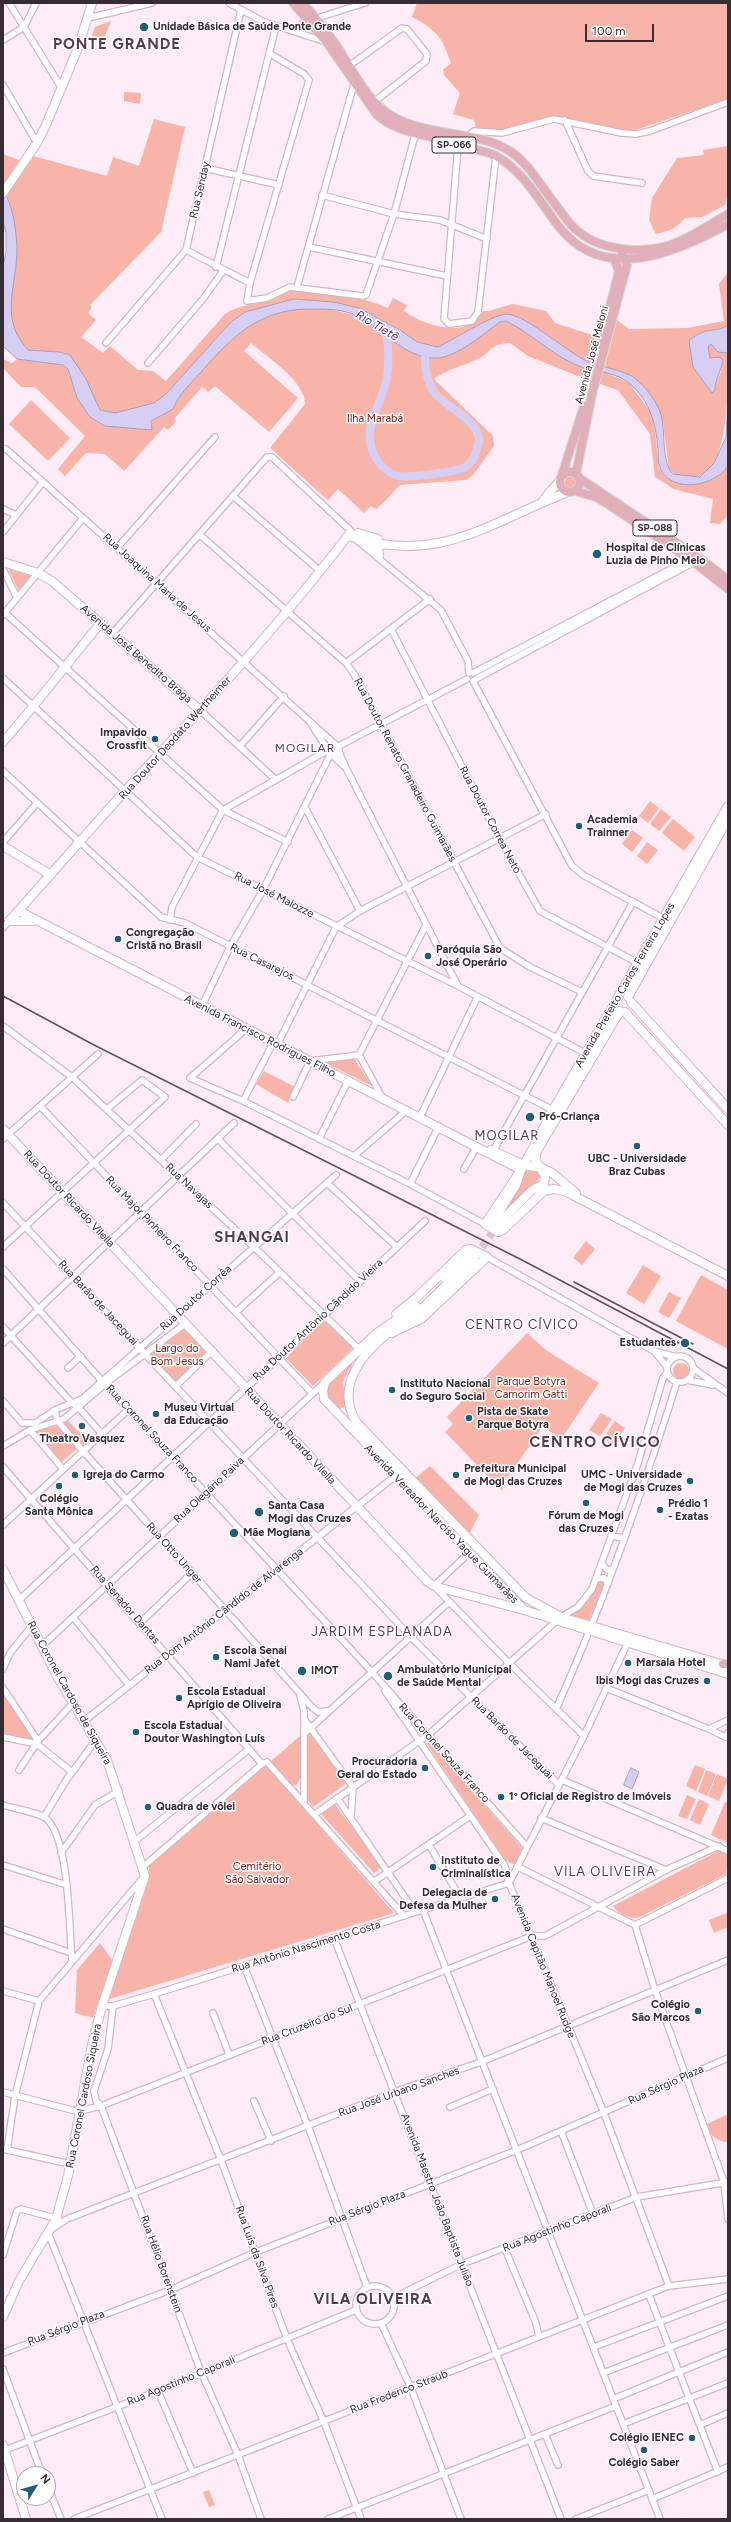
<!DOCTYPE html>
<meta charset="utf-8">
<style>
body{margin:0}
#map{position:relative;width:731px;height:2522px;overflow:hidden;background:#feecf6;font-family:Figtree,sans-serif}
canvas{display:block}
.frame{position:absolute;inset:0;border:4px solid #372c33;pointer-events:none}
.north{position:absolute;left:16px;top:2466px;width:40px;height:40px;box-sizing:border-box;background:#fff;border:1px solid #afabad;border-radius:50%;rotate:53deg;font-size:11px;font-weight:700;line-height:16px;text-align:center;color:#372c33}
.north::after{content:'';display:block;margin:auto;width:14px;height:18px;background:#205f75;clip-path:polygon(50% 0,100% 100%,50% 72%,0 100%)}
.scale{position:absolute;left:585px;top:24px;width:69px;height:18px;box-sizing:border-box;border:2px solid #372c33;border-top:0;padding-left:5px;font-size:12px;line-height:14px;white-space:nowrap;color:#372c33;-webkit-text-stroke:3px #fff;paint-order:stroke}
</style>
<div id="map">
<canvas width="731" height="2522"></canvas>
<div class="frame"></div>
<div class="north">N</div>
<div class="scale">100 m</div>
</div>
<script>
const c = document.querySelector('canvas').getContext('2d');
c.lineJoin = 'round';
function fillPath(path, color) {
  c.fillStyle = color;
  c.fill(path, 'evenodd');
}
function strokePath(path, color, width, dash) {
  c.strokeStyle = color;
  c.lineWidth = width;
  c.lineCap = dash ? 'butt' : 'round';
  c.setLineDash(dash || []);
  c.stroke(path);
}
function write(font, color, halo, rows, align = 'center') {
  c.font = font + ' Figtree,sans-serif';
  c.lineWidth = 3;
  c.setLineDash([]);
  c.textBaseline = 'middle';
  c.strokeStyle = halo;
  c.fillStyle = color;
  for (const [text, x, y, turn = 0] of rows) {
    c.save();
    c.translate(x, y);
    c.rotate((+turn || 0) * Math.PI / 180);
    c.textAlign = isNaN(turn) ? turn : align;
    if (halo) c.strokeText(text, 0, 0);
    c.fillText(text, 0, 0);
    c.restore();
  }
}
const green = new Path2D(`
 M417,3H728V99L629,132L561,117H549L498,132L476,129L474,120L453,114L460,93L444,75L443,70L451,63C442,37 437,30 412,17Z
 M111,21L102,44L91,39L95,27Z
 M124,92L141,93L140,104L124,101Z
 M154,119L185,127L161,232L90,305L92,307L88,313L96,320L81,337L103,353L110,346L138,370L153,371L166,381L225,314C240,304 254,305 271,300C281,297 288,289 299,289C319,288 370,299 388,308L393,298L407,305L404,311C424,326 469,340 483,311H489L512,304L546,311L555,323L599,337L592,363C566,356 540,325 514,315L438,347L417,342L400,330L359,308L294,299L245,312L230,323L167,393L154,403L115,413L100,410L70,355L59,352L28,350C0,321 11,293 16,255C19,241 12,209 7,195L33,156L107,176L113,157L139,166Z
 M728,146V193L725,205L702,217L685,218C676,229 669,231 656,234L649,220L652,198L677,158L704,155L703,150Z
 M3,154L19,160L3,188Z
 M728,272V325C717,334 706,325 689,341L714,385L721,372L723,360L710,358L708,347L711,344L728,353C728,382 731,480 691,477C682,476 675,476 669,469L663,422L649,393L605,366L617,320L629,329L687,328L724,321L719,284Z
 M300,308L327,309L355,315L404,348L430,358L500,322L506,321L520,328L543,345L583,367L604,372L629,383L653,415L659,468L665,476L672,481L693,485L726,469L728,466V515L720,524L710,523L713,499L674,489L655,477L650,434L618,390L588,380L528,356L510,343C488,344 493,352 478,359C462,366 448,369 434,379L493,436L494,446L473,475L466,480L400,485L377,509L371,506L364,513L338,489L328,500L270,448L305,404C306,382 267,357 251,343L244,351L298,398L269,432L215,386L208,392L202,387L174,419L176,421L168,430L164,427L124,471L105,454L86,453L65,476L58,469L85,436L35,387H21L3,368V359L12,363L17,359L63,365L68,369L77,398L105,426L152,430V420L173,409C184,381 243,323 273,313C281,310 291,310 300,308Z
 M31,400L70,438L48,461L9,424Z
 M563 481a7 7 0 1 1 14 0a7 7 0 1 1-14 0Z
 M8,569L32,576L19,591Z
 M650,801L659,808L648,823L639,816Z
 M661,809L671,817L659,831L650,824Z
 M673,819L695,837L684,851L662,833Z
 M632,830L643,838L632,852L622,844Z
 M647,842L658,850L647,864L637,856Z
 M353,1057L372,1086L322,1061Z
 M264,1071L295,1087L288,1103L256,1084Z
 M526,1167L537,1171L540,1178L498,1219Z
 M586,1241L595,1249L582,1265L573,1258Z
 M643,1265L661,1276L644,1304L626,1293Z
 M701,1275L728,1290V1349L676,1321Z
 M669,1292L681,1298L669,1318L658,1312Z
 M324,1320L353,1348L313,1386L286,1358Z
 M185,1329L207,1352L176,1383L149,1354L177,1331Z
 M527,1333L547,1351L599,1383L561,1439L545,1428H542L504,1482L502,1491L445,1432L453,1424L447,1417Z
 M350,1362L353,1365C338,1385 344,1382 347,1404L345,1407L337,1409L326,1398C325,1382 339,1372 350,1362Z
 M673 1371a8 8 0 1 1 16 0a8 8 0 1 1-16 0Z
 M601,1413L612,1419L600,1436L589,1430Z
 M68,1421L88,1441L81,1447L61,1424Z
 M615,1421L625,1428L613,1445L603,1438Z
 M58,1426L77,1449L61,1462L33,1430Z
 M430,1466L479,1515L468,1536L414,1479Z
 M600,1579L605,1581L589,1620L571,1615L588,1601Z
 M3,1691L33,1741L3,1735Z
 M311,1732L347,1783L313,1807L307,1799L308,1735Z
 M300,1736H302L303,1774L296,1785H292L271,1761Z
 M428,1741L521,1847L523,1852L516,1863L513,1864L506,1861L426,1743Z
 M266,1765L394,1913L109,1999L149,1879V1866Z
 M695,1765L705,1769L696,1791L686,1786Z
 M706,1770L716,1774L707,1796L698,1792Z
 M717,1774L728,1779L719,1801L708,1796Z
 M687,1795L696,1799L687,1819L678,1816Z
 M699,1799L709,1804L700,1825L690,1820Z
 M725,1802L728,1803V1843L711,1835Z
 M334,1803L382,1867L374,1873L322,1815L323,1810Z
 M720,1850L728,1855L726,1874L637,1918C627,1918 619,1914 613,1906Z
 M727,1913L728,1927L714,1933L709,1920Z
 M100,1943L112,1960L93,2018L75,2013L77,1970Z
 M728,2114V2142C718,2142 709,2135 705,2125Z
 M209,2490L215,2505L209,2507L203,2492Z`);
const water = new Path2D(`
 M3,188C13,207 17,231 17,253C15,292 0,319 28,350L59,352L70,355L86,379L100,410L115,413L154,403L167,393L230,323L245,312L294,299L334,302L359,308L400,330L417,342L438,347C453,340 492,315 506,314C526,314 567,353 589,362C602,367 617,369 630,375C641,381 652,395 658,407C668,426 659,459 673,474L700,477L714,463L726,437L728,401V466C715,486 674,494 661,470C658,464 658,456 658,449C656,424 650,401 630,384C618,373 599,372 584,368C556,359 533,334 506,321L500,322C485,333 455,358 437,358C404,359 383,328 355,315C344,310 329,309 317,309C263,307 235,333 202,371C191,383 179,394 173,409L151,421L152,430L105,426L90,417L77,398L68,369L63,365L17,359L3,346V266L6,252V232L3,222Z
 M728,325V353L718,352L711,344L708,347L710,358L720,357L723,360C722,369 714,382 715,390L712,393L693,367L689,341C706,325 717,334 728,325Z
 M631,1768L639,1772L632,1789L624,1785Z`);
const river = new Path2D(`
 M386,332C389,350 390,368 385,386C376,414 359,436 379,463C383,468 392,475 399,476C409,478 459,472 467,466C473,462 479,446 479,439C478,420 444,406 434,392C426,380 425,367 425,354`);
const secondaryTunnel = new Path2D(`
 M475,1257L498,1225`);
const street = new Path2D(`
 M9,3L61,87
 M229,3L262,21L323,41
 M88,18L152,3
 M317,18L365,3
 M24,27L36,3
 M291,28L301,26L307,17
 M3,40L24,27
 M269,53L304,74L309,80L250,283L247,301L267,298L290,287L363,296L366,295L394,214L415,135
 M349,66L402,28L407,29L427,54L426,61L374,102
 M3,85L37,143
 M565,120L588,171L593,176L642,183
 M467,137L474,131L502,133L554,119L622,133L636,134L650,131L728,102
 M458,146L444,319L449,324L472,321L478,312L496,156
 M205,168L279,185
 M322,195L394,214L440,220L487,239
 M309,247L447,276
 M186,250L250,283
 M216,267L276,26
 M297,287L354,84
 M106,343L186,250L241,10
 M148,363L203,299L223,271
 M3,449H6L43,482L336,745
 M233,496L319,570
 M3,509L16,515
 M3,532L43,482
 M199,534L346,663L354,674L500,948L530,967L582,992
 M354,538L441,610L468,661L469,673
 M369,540L371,547L379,555
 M117,548L215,437
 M3,569L17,598
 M5,613L223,810L288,842
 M3,615L83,518
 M391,629L499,838L540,911L638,963
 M112,634L267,457H272L351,531
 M346,663L430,599
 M473,673L690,559
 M3,678L197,857L458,986L585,1053
 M476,679L694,562
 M473,681L572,866L583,875L663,918
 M201,711L276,780
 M240,746L284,696
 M337,747L467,679
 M333,756L346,768L336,745L329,747L328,752L333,756L339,750
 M346,768L458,986
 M3,771L161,917L185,923L553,1110
 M305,807L360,911
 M3,842L37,803
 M170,920L172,907L223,810L328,750L310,722
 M3,928L9,921
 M202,1006L230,947L263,890L330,755
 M3,1026L72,1077L254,1247L362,1352
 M246,1029L190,1078L243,1101L410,1184L485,1224
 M277,1045L336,927L360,911L546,814
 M359,1055L426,925
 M359,1055L382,1097
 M293,1097L310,1061L359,1055
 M243,1101L273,1043
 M40,1106L313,1394
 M420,1117L477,998
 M3,1139L98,1054
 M218,1139L360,1281
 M319,1139L348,1081
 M492,1153L633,902
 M354,1156L407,1110
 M161,1160L196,1124
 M464,1169L477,1146
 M327,1183L397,1247
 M410,1184L439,1126
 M3,1203L411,1637L559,1785
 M3,1247L165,1097L142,1080L107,1109
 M487,1257L654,1351L676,1357
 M3,1269L102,1381L371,1671L527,1847
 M236,1312L280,1272
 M3,1327L73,1404
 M3,1343L234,1123
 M654,1351L667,1367
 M667 1369a13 13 0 1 1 26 0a13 13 0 1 1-26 0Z
 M68,1368L81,1356
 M693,1368L728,1393
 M687,1380L713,1385
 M176,1386L211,1352
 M3,1401L22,1423
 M79,1408L102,1434
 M55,1410L57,1420L83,1451L312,1707L318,1712L327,1711
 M22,1423H35L55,1410L82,1399L336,1175
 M30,1430L63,1469
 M3,1446L30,1430L64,1419L110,1380L185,1324
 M3,1467L262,1764
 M3,1525L129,1409
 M611,1536L624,1538
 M469,1553L434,1586L508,1662L584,1736
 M602,1563L607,1570L613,1569
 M596,1579L604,1578L608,1584
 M18,1601L425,1221
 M73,1617L129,1685
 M140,1623L192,1573
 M41,1647L325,1382
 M3,1669L10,1653L31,1627
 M3,1688L38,1741
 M606,1688L709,1729L725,1737L728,1733
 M385,1691L505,1866L509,1883L604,2113L669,2286
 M300,1695L304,1711V1801
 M556,1709C604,1603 642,1493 677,1382
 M304,1719L353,1787L351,1817
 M84,1721L398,1474
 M709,1729L728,1720
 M304,1734L449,1602
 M3,1737L37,1744L72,1772
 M19,1770L38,1741L73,1703
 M562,1780L728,1851
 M337,1798L415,1912
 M3,1805C15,1809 33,1811 44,1817C70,1833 69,1931 72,1961
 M315,1814L428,1735L561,1617L578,1607L592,1589L638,1463L663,1378L667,1373
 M44,1817L67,1779L96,1740
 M541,1818L666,1870
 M135,1841L249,1749
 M429,1845L460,1897
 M61,1853L95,1805L119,1791
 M3,1865L67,1885
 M144,1866L262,1764L267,1762L404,1916
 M518,1867L635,1925
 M375,1881L470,1816
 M509,1883L584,1736L628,1642
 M423,1910L660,2519
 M635,1925L655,1990L724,2182L728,2219
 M635,1925L728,1878
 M3,1929L71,1953
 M334,1938L561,2519
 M244,1966L308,2126L367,2287
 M3,1991L39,2001
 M154,1994L221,2160L287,2339L324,2422L361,2519
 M102,2006H113L154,1994L509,1883
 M113,2006L108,2049L94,2091L96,2101L101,2106L201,2372L238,2455L261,2519
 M213,2013L229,2054
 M3,2092L72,2110L80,2111L101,2106L532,1936H545L666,1870L719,1846
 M254,2101L271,2141
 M450,2107L493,2089
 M561,2131L593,2214
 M3,2149L70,2164
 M7,2150L15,2096L39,2001L142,1879
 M52,2229L67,2219L394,2092L481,2062L728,1960
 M49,2235L162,2519
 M505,2249L536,2323L539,2337
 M3,2255L17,2211L21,2209L59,2219
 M356 2305a19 19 0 1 1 38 0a19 19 0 1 1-38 0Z
 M649,2295L718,2472
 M393,2298L462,2264L637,2197L728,2182
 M381,2323L411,2388L461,2519
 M594,2347L728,2296
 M3,2353L170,2290L256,2252L517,2150L728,2058
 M3,2369L42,2474
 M603,2373L728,2325
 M158,2391L193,2473
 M613,2399L728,2352
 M623,2424L728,2383
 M700,2425L728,2413
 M545,2434L558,2465
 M5,2450L158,2391L356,2310
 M48,2487L61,2519
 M652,2499L728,2467
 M74,2519L669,2286L728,2279
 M328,2519L616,2406
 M576,2519L649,2490`);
const secondary = new Path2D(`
 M3,193L37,143L46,125L78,48L92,3
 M544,499L561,479
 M358,533L378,539
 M352,537C440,565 490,522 568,492
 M379,555L378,549L382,544
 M3,562L38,573L52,581L201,711
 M3,742C37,704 67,663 100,624
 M3,846L51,875
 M19,911L521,1170L485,1224L498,1232L503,1230L544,1191L554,1189L567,1192
 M9,921C60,865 109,807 161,752C227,682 291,610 350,533
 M9,921H33
 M628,997L728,819
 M631,1002L728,1109
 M625,1012L728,1125
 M3,1129L428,1582L434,1586L524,1610L728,1674
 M491,1150L524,1165L542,1168L552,1173L576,1193
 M563,1190L728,1276
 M493,1222L516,1185L521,1170L553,1110L728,806
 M498,1224L532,1190L544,1184L545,1176L535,1159L537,1151L620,1011
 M475,1257C456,1275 437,1294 418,1312C412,1317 404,1320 398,1325C367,1348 332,1384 357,1423L526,1598L561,1617L728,1666
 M445,1279L470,1254
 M416,1306L377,1333L325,1382L323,1391L324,1399L524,1610
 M392,1333L421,1319L487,1257L471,1249L466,1250L416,1298L396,1314
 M3,1569L57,1676L107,1760L145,1876L102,2006L92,2045L68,2176L56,2219L19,2281L3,2317
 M3,2445L26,2519`);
const primary = new Path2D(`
 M293,3L328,44L377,115C397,132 418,133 441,140C448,142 454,145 461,147C472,149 485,150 496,156C525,172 540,203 560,228C605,284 677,252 728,224
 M302,3C315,16 326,30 336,45C353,70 366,101 392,116C426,137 476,130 508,150C528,162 541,186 555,204C563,214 569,225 579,232C603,252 650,255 678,242C695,235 711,224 728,214
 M600,346L619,271L614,258
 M560 482a10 10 0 1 1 20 0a10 10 0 1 1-20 0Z
 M576,474L592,394L627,265L622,255
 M562,475L584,406
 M579,478L702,560L728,580
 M575,491L596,497L608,504L694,562L728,589
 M723,1664H728`);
const rail = new Path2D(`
 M3,996L94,1045L522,1260L728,1369
 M574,1282L693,1344`);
const markers = [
 [144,27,5,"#205f75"],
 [597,554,5,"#205f75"],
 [155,739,4,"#205f75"],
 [579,826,4,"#205f75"],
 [118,939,4,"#205f75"],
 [428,956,4,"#205f75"],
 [530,1117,5,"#205f75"],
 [637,1146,4,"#205f75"],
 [685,1343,5,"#205f75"],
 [392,1390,4,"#205f75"],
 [156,1414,4,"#205f75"],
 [469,1418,4,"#205f75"],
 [82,1426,4,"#205f75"],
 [75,1475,4,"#205f75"],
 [456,1475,4,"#205f75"],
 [690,1481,4,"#205f75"],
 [59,1486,4,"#205f75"],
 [586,1503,4,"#205f75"],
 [660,1510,4,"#205f75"],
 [259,1512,5,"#205f75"],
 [234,1533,5,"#205f75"],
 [216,1657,4,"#205f75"],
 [628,1663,4,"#205f75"],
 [302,1671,5,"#205f75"],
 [388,1676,5,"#205f75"],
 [707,1681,4,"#205f75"],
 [179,1698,4,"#205f75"],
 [136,1732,4,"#205f75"],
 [425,1768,4,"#205f75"],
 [501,1797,4,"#205f75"],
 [148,1807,4,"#205f75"],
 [433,1867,4,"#205f75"],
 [495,1899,4,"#205f75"],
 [698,2011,4,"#205f75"],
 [692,2438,4,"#205f75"],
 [644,2450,4,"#205f75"]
];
const shields = [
 [454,145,44],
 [655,528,44]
];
const shieldNames = [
 ["SP-066",454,145],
 ["SP-088",655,528]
];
const poiNames = [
 ["Unidade Básica de Saúde Ponte Grande",153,27],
 ["Hospital de Clínicas",606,548],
 ["Luzia de Pinho Melo",606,561],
 ["Impavido",147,733,"right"],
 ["Crossfit",147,746,"right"],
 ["Academia",587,820],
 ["Trainner",587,833],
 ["Congregação",126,933],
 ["Cristã no Brasil",126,946],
 ["Paróquia São",436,950],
 ["José Operário",436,963],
 ["Pró-Criança",539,1117],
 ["UBC - Universidade",637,1159,"center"],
 ["Braz Cubas",637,1172,"center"],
 ["Estudantes",676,1343,"right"],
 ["Instituto Nacional",400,1384],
 ["do Seguro Social",400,1397],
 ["Museu Virtual",164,1408],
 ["da Educação",164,1421],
 ["Pista de Skate",477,1412],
 ["Parque Botyra",477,1425],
 ["Theatro Vasquez",82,1439,"center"],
 ["Prefeitura Municipal",464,1469],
 ["de Mogi das Cruzes",464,1482],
 ["Igreja do Carmo",83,1475],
 ["UMC - Universidade",682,1475,"right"],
 ["de Mogi das Cruzes",682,1488,"right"],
 ["Colégio",59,1499,"center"],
 ["Santa Mônica",59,1512,"center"],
 ["Prédio 1",668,1504],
 ["- Exatas",668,1517],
 ["Santa Casa",268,1506],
 ["Mogi das Cruzes",268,1519],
 ["Fórum de Mogi",586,1516,"center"],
 ["das Cruzes",586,1529,"center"],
 ["Mãe Mogiana",243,1533],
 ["Escola Senai",224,1651],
 ["Nami Jafet",224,1664],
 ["Marsala Hotel",636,1663],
 ["Ambulatório Municipal",397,1670],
 ["de Saúde Mental",397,1683],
 ["IMOT",311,1671],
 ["Ibis Mogi das Cruzes",699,1681,"right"],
 ["Escola Estadual",187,1692],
 ["Aprígio de Oliveira",187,1705],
 ["Escola Estadual",144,1726],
 ["Doutor Washington Luís",144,1739],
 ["Procuradoria",417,1762,"right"],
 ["Geral do Estado",417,1775,"right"],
 ["1º Oficial de Registro de Imóveis",509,1797],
 ["Quadra de vôlei",156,1807],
 ["Instituto de",441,1861],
 ["Criminalística",441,1874],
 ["Delegacia de",487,1893,"right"],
 ["Defesa da Mulher",487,1906,"right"],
 ["Colégio",690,2005,"right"],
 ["São Marcos",690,2018,"right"],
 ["Colégio IENEC",684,2438,"right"],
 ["Colégio Saber",644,2463,"center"]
];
const streetNames = [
 ["Rua Senday",200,190,-77],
 ["Avenida José Meloni",592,355,-75],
 ["Rua Joaquina Maria de Jesus",157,583,42],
 ["Avenida José Benedito Braga",136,654,41],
 ["Rua Doutor Deodato Wertheimer",175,738,-48],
 ["Rua Doutor Renato Granadeiro Guimarães",405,770,62],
 ["Rua Doutor Correa Neto",490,820,62],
 ["Rua José Malozze",274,895,27],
 ["Rua Casarejos",262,962,26],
 ["Avenida Prefeito Carlos Ferreira Lopes",625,985,-60],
 ["Avenida Francisco Rodrigues Filho",260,1036,27],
 ["Rua Navajas",189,1186,43],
 ["Rua Doutor Ricardo Vilella",69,1199,47],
 ["Rua Major Pinheiro Franco",152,1224,46],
 ["Rua Doutor Corrêa",196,1298,-42],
 ["Rua Barão de Jaceguai",98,1303,47],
 ["Rua Doutor Antônio Cândido Vieira",318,1320,-43],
 ["Rua Coronel Souza Franco",152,1434,47],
 ["Rua Doutor Ricardo Vilella",290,1436,47],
 ["Rua Olegário Paiva",209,1490,-43],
 ["Avenida Vereador Narciso Yague Guimarães",441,1524,46],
 ["Rua Otto Unger",174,1553,48],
 ["Rua Senador Dantas",125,1605,49],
 ["Rua Dom Antônio Cândido de Alvarenga",224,1611,-38],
 ["Rua Coronel Cardoso de Siqueira",69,1693,61],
 ["Rua Barão de Jaceguai",512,1738,45],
 ["Rua Coronel Souza Franco",444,1753,48],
 ["Rua Antônio Nascimento Costa",306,1947,-17],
 ["Avenida Capitão Manoel Rudge",543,1966,68],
 ["Rua Cruzeiro do Sul",307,2025,-21],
 ["Rua Sérgio Plaza",666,2085,-24],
 ["Rua José Urbano Sanches",399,2092,-20],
 ["Rua Coronel Cardoso Siqueira",84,2096,-79],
 ["Avenida Maestro João Baptista Julião",437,2200,69],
 ["Rua Sérgio Plaza",367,2208,-21],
 ["Rua Agostinho Caporali",557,2228,-21],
 ["Rua Luís da Silva Pires",257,2257,70],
 ["Rua Hélio Borenstein",161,2264,70],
 ["Rua Sérgio Plaza",66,2328,-21],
 ["Rua Agostinho Caporali",181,2381,-22],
 ["Rua Frederico Straub",399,2392,-21]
];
const parkNames = [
 ["Ilha Marabá",375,419],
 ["Largo do",177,1349],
 ["Bom Jesus",177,1362],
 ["Parque Botyra",531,1382],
 ["Camorim Gatti",531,1395],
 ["Cemitério",257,1867],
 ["São Salvador",257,1880]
];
const waterNames = [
 ["Rio Tietê",377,326,31]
];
const neighbourhoodNames = [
 ["MOGILAR",305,748]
];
const quarterNames = [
 ["MOGILAR",507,1136],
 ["CENTRO CÍVICO",522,1325],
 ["JARDIM ESPLANADA",382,1632],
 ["VILA OLIVEIRA",605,1872]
];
const districtNames = [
 ["PONTE GRANDE",117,45],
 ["SHANGAI",252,1238],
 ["CENTRO CÍVICO",595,1443],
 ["VILA OLIVEIRA",373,2300]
];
fillPath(green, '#f8b4a8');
fillPath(water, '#d7cff3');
strokePath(water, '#a79eb9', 1);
strokePath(river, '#d7cff3', 8);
strokePath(secondaryTunnel, '#d6c6cf', 8, [8, 4]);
strokePath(street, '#d2b6c5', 8);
strokePath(secondary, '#d2b6c5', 10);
strokePath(primary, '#d7d5d6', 10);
strokePath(street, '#fff', 5.5);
strokePath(secondary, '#fff', 8);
strokePath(primary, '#e1afb9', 8);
strokePath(rail, '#5d5159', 1.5);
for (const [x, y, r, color] of markers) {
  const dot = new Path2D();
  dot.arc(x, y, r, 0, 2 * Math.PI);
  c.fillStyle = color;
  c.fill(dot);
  strokePath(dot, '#fff', 1.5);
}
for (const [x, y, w] of shields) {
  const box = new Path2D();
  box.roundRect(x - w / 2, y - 8, w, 16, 3);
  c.fillStyle = '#fff';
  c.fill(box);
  strokePath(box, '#372c33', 1);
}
write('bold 10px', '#372c33', null, shieldNames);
write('bold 11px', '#372c33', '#fff', poiNames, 'left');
write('11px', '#372c33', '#fff', streetNames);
write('11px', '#751b11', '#fff', parkNames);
write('italic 12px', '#502a8e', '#fff', waterNames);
c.letterSpacing = '1px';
write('12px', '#543d4b', '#fff', neighbourhoodNames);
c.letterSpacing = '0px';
c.letterSpacing = '1px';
write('13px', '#543d4b', '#fff', quarterNames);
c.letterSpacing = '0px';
c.letterSpacing = '1px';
write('bold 15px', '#543d4b', '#fff', districtNames);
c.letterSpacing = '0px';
</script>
